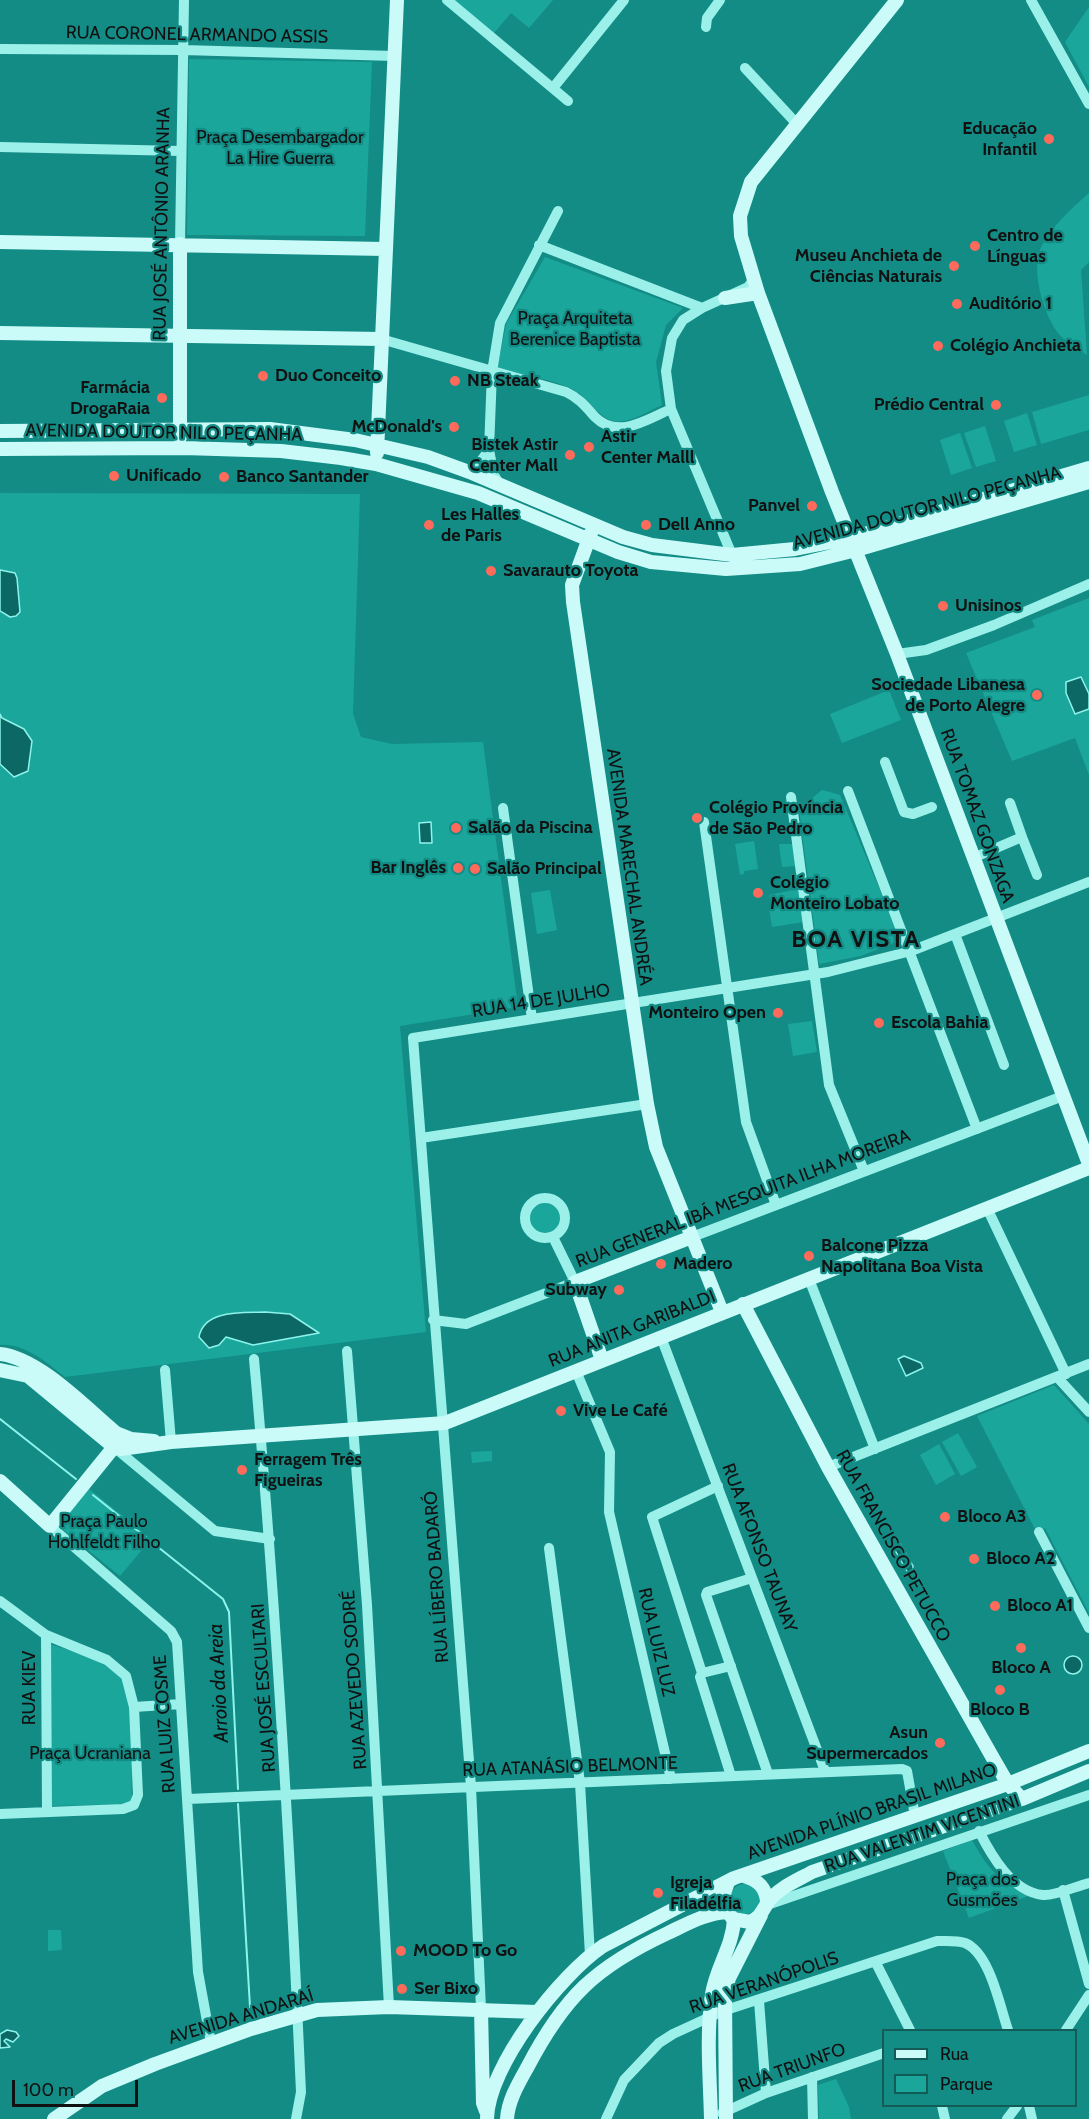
<!DOCTYPE html>
<meta charset="utf-8">
<style>
body{margin:0}
#map{position:relative;width:1089px;height:2119px;overflow:hidden;background:#138c85;font-family:Cabin,sans-serif}
canvas{display:block}
.legend{position:absolute;left:882px;top:2029px;width:195px;height:78px;box-sizing:border-box;background:#138c85;border:2px solid #125b57;margin:0;padding:8px 10px;list-style:none;font-size:18px;color:#111}
.legend li{display:flex;align-items:center;gap:12px;height:30px}
.legend b{width:30px;border:2px solid #125b57}
.scale{position:absolute;left:12px;top:2080px;width:126px;height:27px;box-sizing:border-box;border:3px solid #111;border-top:0;padding-left:8px;font-size:18px;line-height:21px;white-space:nowrap;color:#111;-webkit-text-stroke:4px #138c85;paint-order:stroke}
</style>
<div id="map">
<canvas width="1089" height="2119"></canvas>
<ul class="legend">
<li><b style="height:8px;background:#cafbf9"></b>Rua</li>
<li><b style="height:16px;background:#1ba69c"></b>Parque</li>
</ul>
<div class="scale">100 m</div>
</div>
<script>
const c = document.querySelector('canvas').getContext('2d');
c.lineJoin = 'round';
function fillPath(path, color) {
  c.fillStyle = color;
  c.fill(path, 'evenodd');
}
function strokePath(path, color, width, dash) {
  c.strokeStyle = color;
  c.lineWidth = width;
  c.lineCap = dash ? 'butt' : 'round';
  c.setLineDash(dash || []);
  c.stroke(path);
}
function write(font, color, halo, rows, align = 'center') {
  c.font = font + ' Cabin,sans-serif';
  c.lineWidth = 4.5;
  c.setLineDash([]);
  c.textBaseline = 'middle';
  c.strokeStyle = halo;
  c.fillStyle = color;
  for (const [text, x, y, turn = 0] of rows) {
    c.save();
    c.translate(x, y);
    c.rotate((+turn || 0) * Math.PI / 180);
    c.textAlign = isNaN(turn) ? turn : align;
    if (halo) c.strokeText(text, 0, 0);
    c.fillText(text, 0, 0);
    c.restore();
  }
}
const green = new Path2D(`
 M453,0H553L529,28L511,13L494,33Z
 M1089,7V87L1065,42Z
 M189,59L372,62L365,236L187,235Z
 M1089,193V262L1081,270L1087,355C1076,348 1063,341 1055,329C1043,309 1033,276 1039,253C1045,232 1073,207 1089,193Z
 M545,257L683,308L666,325L656,362L662,405C649,411 629,424 614,421C598,418 589,398 574,390C554,379 520,375 497,369L506,324Z
 M1089,395V430L1041,444L1032,412Z
 M1027,413L1037,445L1014,452L1004,421Z
 M985,426L996,461L976,467L964,433Z
 M960,433L972,468L951,475L940,440Z
 M0,493L360,494L353,714L361,737L392,744L483,742L518,1007L400,1026L426,1332L65,1377C47,1363 25,1343 0,1345Z
 M1089,598V775L1075,738L1012,761L966,653L1035,627L1032,620Z
 M889,690L901,720L842,743L830,714Z
 M822,790L840,795L901,940L861,956L819,964L799,809Z
 M754,841L758,869L744,871V874L740,875L735,844Z
 M779,844H794L796,866L782,867Z
 M798,889L804,922L772,927L769,908L773,907L769,895Z
 M550,890L557,930L537,934L531,893Z
 M812,1021L817,1052L793,1056L788,1024Z
 M529 1219a16 16 0 1 1 32 0a16 16 0 1 1-32 0Z
 M1054,1385L1089,1424V1613L1045,1528L1037,1533L977,1416Z
 M958,1433L977,1467L961,1476L942,1442Z
 M939,1444L955,1474L936,1485L920,1455Z
 M492,1451V1461L472,1463L471,1452Z
 M88,1488L151,1539L120,1576L57,1525Z
 M47,1643C65,1650 113,1661 123,1678C135,1697 131,1778 132,1804L50,1806Z
 M972,1840C988,1869 999,1882 1031,1895L969,1918L943,1851Z
 M730 1899a15 15 0 1 1 30 0a15 15 0 1 1-30 0Z
 M48,1930H61L62,1950L48,1951Z
 M836,2079L849,2107L851,2119H819L818,2085Z`);
const water = new Path2D(`
 M0,570L15,573L17,578L20,612L16,616L10,617L0,611Z
 M1081,677L1089,694V709L1075,714L1066,693V682Z
 M0,714L2,718L24,729L32,741L28,771L14,777L0,764Z
 M431,822L432,843H420L419,823Z
 M265,1312L290,1314L319,1333L253,1345L226,1337L219,1345L209,1348L199,1337C204,1309 243,1313 265,1312Z
 M904,1356L921,1363L923,1368L906,1376L898,1359Z
 M899,1541L913,1566V1570L908,1573L892,1545Z
 M1064 1665a9 9 0 1 1 18 0a9 9 0 1 1-18 0Z
 M7,2030L16,2032L19,2036L13,2042L6,2039L4,2041L10,2047L0,2048V2034Z`);
const stream = new Path2D(`
 M0,1419L76,1479
 M93,1495L223,1599L229,1612L238,1789
 M238,1804L250,2007`);
const street = new Path2D(`
 M447,0L568,101
 M1031,0L1089,104
 M706,27L707,18L720,0
 M0,49L183,50L394,56
 M745,68L796,123
 M553,88L624,0
 M0,147L181,151
 M180,244L184,0
 M539,245L702,308
 M381,339L566,392C579,398 586,407 595,417C618,440 647,419 671,409
 M472,473L489,450
 M500,485L494,475L489,450L492,372L500,323L558,211
 M732,555L671,409L666,371L672,338L683,320L702,308L748,287L754,279
 M897,654L926,650L994,625L1089,584
 M885,762L904,812L913,814L932,807
 M848,791L977,1129
 M791,797L829,1085L864,1171
 M503,808L532,1019
 M704,822L746,1122L776,1205
 M1022,837L1037,875
 M973,858L1022,837L1010,803
 M955,934L1004,1065
 M421,1138L647,1104
 M525 1218a20 20 0 1 1 40 0a20 20 0 1 1-40 0Z
 M987,1208L1066,1374
 M692,1237L1063,1096
 M809,1279L875,1449
 M433,1320L466,1324L575,1282L553,1237
 M661,1337L825,1771
 M347,1351L367,1605L389,2007
 M254,1359C276,1604 290,1847 301,2092L296,2119
 M165,1370L171,1442
 M576,1371L610,1452L609,1512L671,1779
 M1057,1377L1089,1412
 M115,1448L215,1531L270,1539
 M828,1467L1089,1364
 M50,1526L171,1631L177,1642L198,1972L211,2043
 M1039,1532L1089,1628
 M549,1548L580,1783L590,1955
 M752,1578L707,1592L706,1595L768,1774
 M0,1601L46,1635L107,1660L126,1676L134,1707L138,1795L134,1805L123,1809L0,1814
 M46,1635L47,1812
 M702,1673L652,1517L718,1486
 M134,1707L181,1704
 M731,1776L700,1677L702,1673L731,1666
 M188,1799L902,1769L907,1771L915,1816
 M979,1831C991,1855 1012,1892 1043,1895C1056,1896 1076,1886 1089,1883
 M1063,1890L1089,1984
 M767,1905L1089,1795
 M876,1963L910,2030
 M759,2001L766,2093
 M481,2009L471,1787L413,1038L828,972L911,951L1089,882
 M1066,2030L1089,1995
 M812,2077L813,2119
 M942,2106L945,2119
 M1029,2106L1032,2119
 M722,2113L766,2093L884,2053
 M606,2119L624,2080L659,2043L673,2034L723,2011L937,1941C947,1941 956,1940 965,1943C990,1953 1000,2007 1008,2030
 M1007,2119L1017,2106`);
const secondary = new Path2D(`
 M897,0L751,182L740,216L741,236L758,293L832,492L897,654L1089,1164
 M0,242L385,249
 M725,298L758,293
 M0,333L381,339
 M0,431L270,429L355,440L428,457L472,473L623,537L652,545L732,555L795,549L851,538L1089,468
 M180,437V244
 M0,449L184,448L281,451L341,458L376,464L478,493L618,552L651,562L726,569L800,564L856,550L1089,482
 M377,453L397,0
 M591,533L572,585L573,602L647,1104L656,1147L722,1312
 M743,1304L828,1467L994,1760L1008,1784L1022,1799
 M0,1354C39,1358 86,1408 116,1433L131,1439L154,1441
 M602,1360L575,1282L692,1237
 M0,1370L28,1376L114,1447L121,1449L171,1442L445,1423L1089,1168
 M0,1481L50,1526L114,1447L123,1443
 M744,1876C758,1880 766,1887 767,1902
 M727,1885C721,1898 724,1908 733,1919L750,1922C761,1917 762,1911 768,1902C778,1888 798,1880 812,1872L1022,1799L1089,1771
 M481,2009L483,2103L486,2111
 M54,2119L102,2086L155,2064L251,2029L317,2010L389,2007L537,2012
 M487,2119C488,2066 560,1975 603,1946L734,1878L1008,1784L1089,1751
 M507,2119C508,2101 518,2084 527,2068C564,1997 595,1967 668,1933C687,1924 706,1913 728,1912
 M711,2119C710,2078 706,2035 712,1994C716,1968 733,1946 734,1919
 M726,2119L725,1995L729,1978L761,1915`);
const markers = [
 [1049,139,6,"#ff6a5b"],
 [975,246,6,"#ff6a5b"],
 [954,266,6,"#ff6a5b"],
 [957,304,6,"#ff6a5b"],
 [938,346,6,"#ff6a5b"],
 [263,376,6,"#ff6a5b"],
 [455,381,6,"#ff6a5b"],
 [162,398,6,"#ff6a5b"],
 [996,405,6,"#ff6a5b"],
 [454,427,6,"#ff6a5b"],
 [589,447,6,"#ff6a5b"],
 [570,455,6,"#ff6a5b"],
 [114,476,6,"#ff6a5b"],
 [224,477,6,"#ff6a5b"],
 [812,506,6,"#ff6a5b"],
 [429,525,6,"#ff6a5b"],
 [646,525,6,"#ff6a5b"],
 [491,571,6,"#ff6a5b"],
 [943,606,6,"#ff6a5b"],
 [1037,695,6,"#ff6a5b"],
 [697,818,6,"#ff6a5b"],
 [456,828,6,"#ff6a5b"],
 [458,868,6,"#ff6a5b"],
 [475,869,6,"#ff6a5b"],
 [758,893,6,"#ff6a5b"],
 [778,1013,6,"#ff6a5b"],
 [879,1023,6,"#ff6a5b"],
 [809,1256,6,"#ff6a5b"],
 [661,1264,6,"#ff6a5b"],
 [619,1290,6,"#ff6a5b"],
 [561,1411,6,"#ff6a5b"],
 [242,1470,6,"#ff6a5b"],
 [945,1517,6,"#ff6a5b"],
 [974,1559,6,"#ff6a5b"],
 [995,1606,6,"#ff6a5b"],
 [1021,1648,6,"#ff6a5b"],
 [1000,1690,6,"#ff6a5b"],
 [940,1743,6,"#ff6a5b"],
 [658,1893,6,"#ff6a5b"],
 [401,1951,6,"#ff6a5b"],
 [402,1989,6,"#ff6a5b"]
];
const streetNames = [
 ["RUA CORONEL ARMANDO ASSIS",197,35,1],
 ["RUA JOSÉ ANTÔNIO ARANHA",162,224,-89],
 ["AVENIDA DOUTOR NILO PEÇANHA",164,433,1],
 ["AVENIDA DOUTOR NILO PEÇANHA",927,508,-15],
 ["RUA TOMAZ GONZAGA",977,816,70],
 ["AVENIDA MARECHAL ANDRÉA",629,867,82],
 ["RUA 14 DE JULHO",541,1001,-9],
 ["RUA GENERAL IBÁ MESQUITA ILHA MOREIRA",743,1199,-21],
 ["RUA ANITA GARIBALDI",632,1329,-22],
 ["RUA FRANCISCO PETUCCO",893,1546,61],
 ["RUA AFONSO TAUNAY",759,1548,69],
 ["RUA LÍBERO BADARÓ",437,1577,-94],
 ["RUA LUIZ LUZ",656,1642,77],
 ["RUA AZEVEDO SODRÉ",355,1680,-94],
 ["RUA KIEV",30,1688,-90],
 ["RUA JOSÉ ESCULTARI",264,1688,-94],
 ["RUA LUIZ COSME",165,1724,-94],
 ["RUA ATANÁSIO BELMONTE",570,1767,-2],
 ["AVENIDA PLÍNIO BRASIL MILANO",872,1812,-19],
 ["RUA VALENTIM VICENTINI",922,1834,-19],
 ["RUA VERANÓPOLIS",764,1983,-19],
 ["AVENIDA ANDARAÍ",241,2017,-17],
 ["RUA TRIUNFO",792,2068,-20]
];
const poiNames = [
 ["Educação",1037,129,"right"],
 ["Infantil",1037,150,"right"],
 ["Centro de",987,236],
 ["Línguas",987,257],
 ["Museu Anchieta de",942,256,"right"],
 ["Ciências Naturais",942,277,"right"],
 ["Auditório 1",969,304],
 ["Colégio Anchieta",950,346],
 ["Duo Conceito",275,376],
 ["NB Steak",467,381],
 ["Farmácia",150,388,"right"],
 ["DrogaRaia",150,409,"right"],
 ["Prédio Central",984,405,"right"],
 ["McDonald's",442,427,"right"],
 ["Astir",601,437],
 ["Center Malll",601,458],
 ["Bistek Astir",558,445,"right"],
 ["Center Mall",558,466,"right"],
 ["Unificado",126,476],
 ["Banco Santander",236,477],
 ["Panvel",800,506,"right"],
 ["Les Halles",441,515],
 ["de Paris",441,536],
 ["Dell Anno",658,525],
 ["Savarauto Toyota",503,571],
 ["Unisinos",955,606],
 ["Sociedade Libanesa",1025,685,"right"],
 ["de Porto Alegre",1025,706,"right"],
 ["Colégio Província",709,808],
 ["de São Pedro",709,829],
 ["Salão da Piscina",468,828],
 ["Bar Inglês",446,868,"right"],
 ["Salão Principal",487,869],
 ["Colégio",770,883],
 ["Monteiro Lobato",770,904],
 ["Monteiro Open",766,1013,"right"],
 ["Escola Bahia",891,1023],
 ["Balcone Pizza",821,1246],
 ["Napolitana Boa Vista",821,1267],
 ["Madero",673,1264],
 ["Subway",607,1290,"right"],
 ["Vive Le Café",573,1411],
 ["Ferragem Três",254,1460],
 ["Figueiras",254,1481],
 ["Bloco A3",957,1517],
 ["Bloco A2",986,1559],
 ["Bloco A1",1007,1606],
 ["Bloco A",1021,1668,"center"],
 ["Bloco B",1000,1710,"center"],
 ["Asun",928,1733,"right"],
 ["Supermercados",928,1754,"right"],
 ["Igreja",670,1883],
 ["Filadélfia",670,1904],
 ["MOOD To Go",413,1951],
 ["Ser Bixo",414,1989]
];
const parkNames = [
 ["Praça Desembargador",280,138],
 ["La Hire Guerra",280,159],
 ["Praça Arquiteta",575,319],
 ["Berenice Baptista",575,340],
 ["Praça Paulo",104,1522],
 ["Hohlfeldt Filho",104,1543],
 ["Praça Ucraniana",90,1754],
 ["Praça dos",982,1880],
 ["Gusmões",982,1901]
];
const waterNames = [
 ["Arroio da Areia",219,1683,-93]
];
const districtNames = [
 ["BOA VISTA",856,940]
];
fillPath(green, '#1ba69c');
fillPath(water, '#0c6864');
strokePath(water, '#8ef4eb', 1.5);
strokePath(stream, '#8ef4eb', 2);
strokePath(street, '#9cf0ea', 10);
strokePath(secondary, '#cafbf9', 14);
for (const [x, y, r, color] of markers) {
  const dot = new Path2D();
  dot.arc(x, y, r, 0, 2 * Math.PI);
  c.fillStyle = color;
  c.fill(dot);
  strokePath(dot, '#138c85', 2);
}
write('18px', '#111', '#138c85', streetNames);
write('bold 18px', '#111', '#138c85', poiNames, 'left');
write('18px', '#111', '#138c85', parkNames);
write('italic 20px', '#111', '#138c85', waterNames);
c.letterSpacing = '1.5px';
write('bold 24px', '#111', '#138c85', districtNames);
c.letterSpacing = '0px';
</script>
